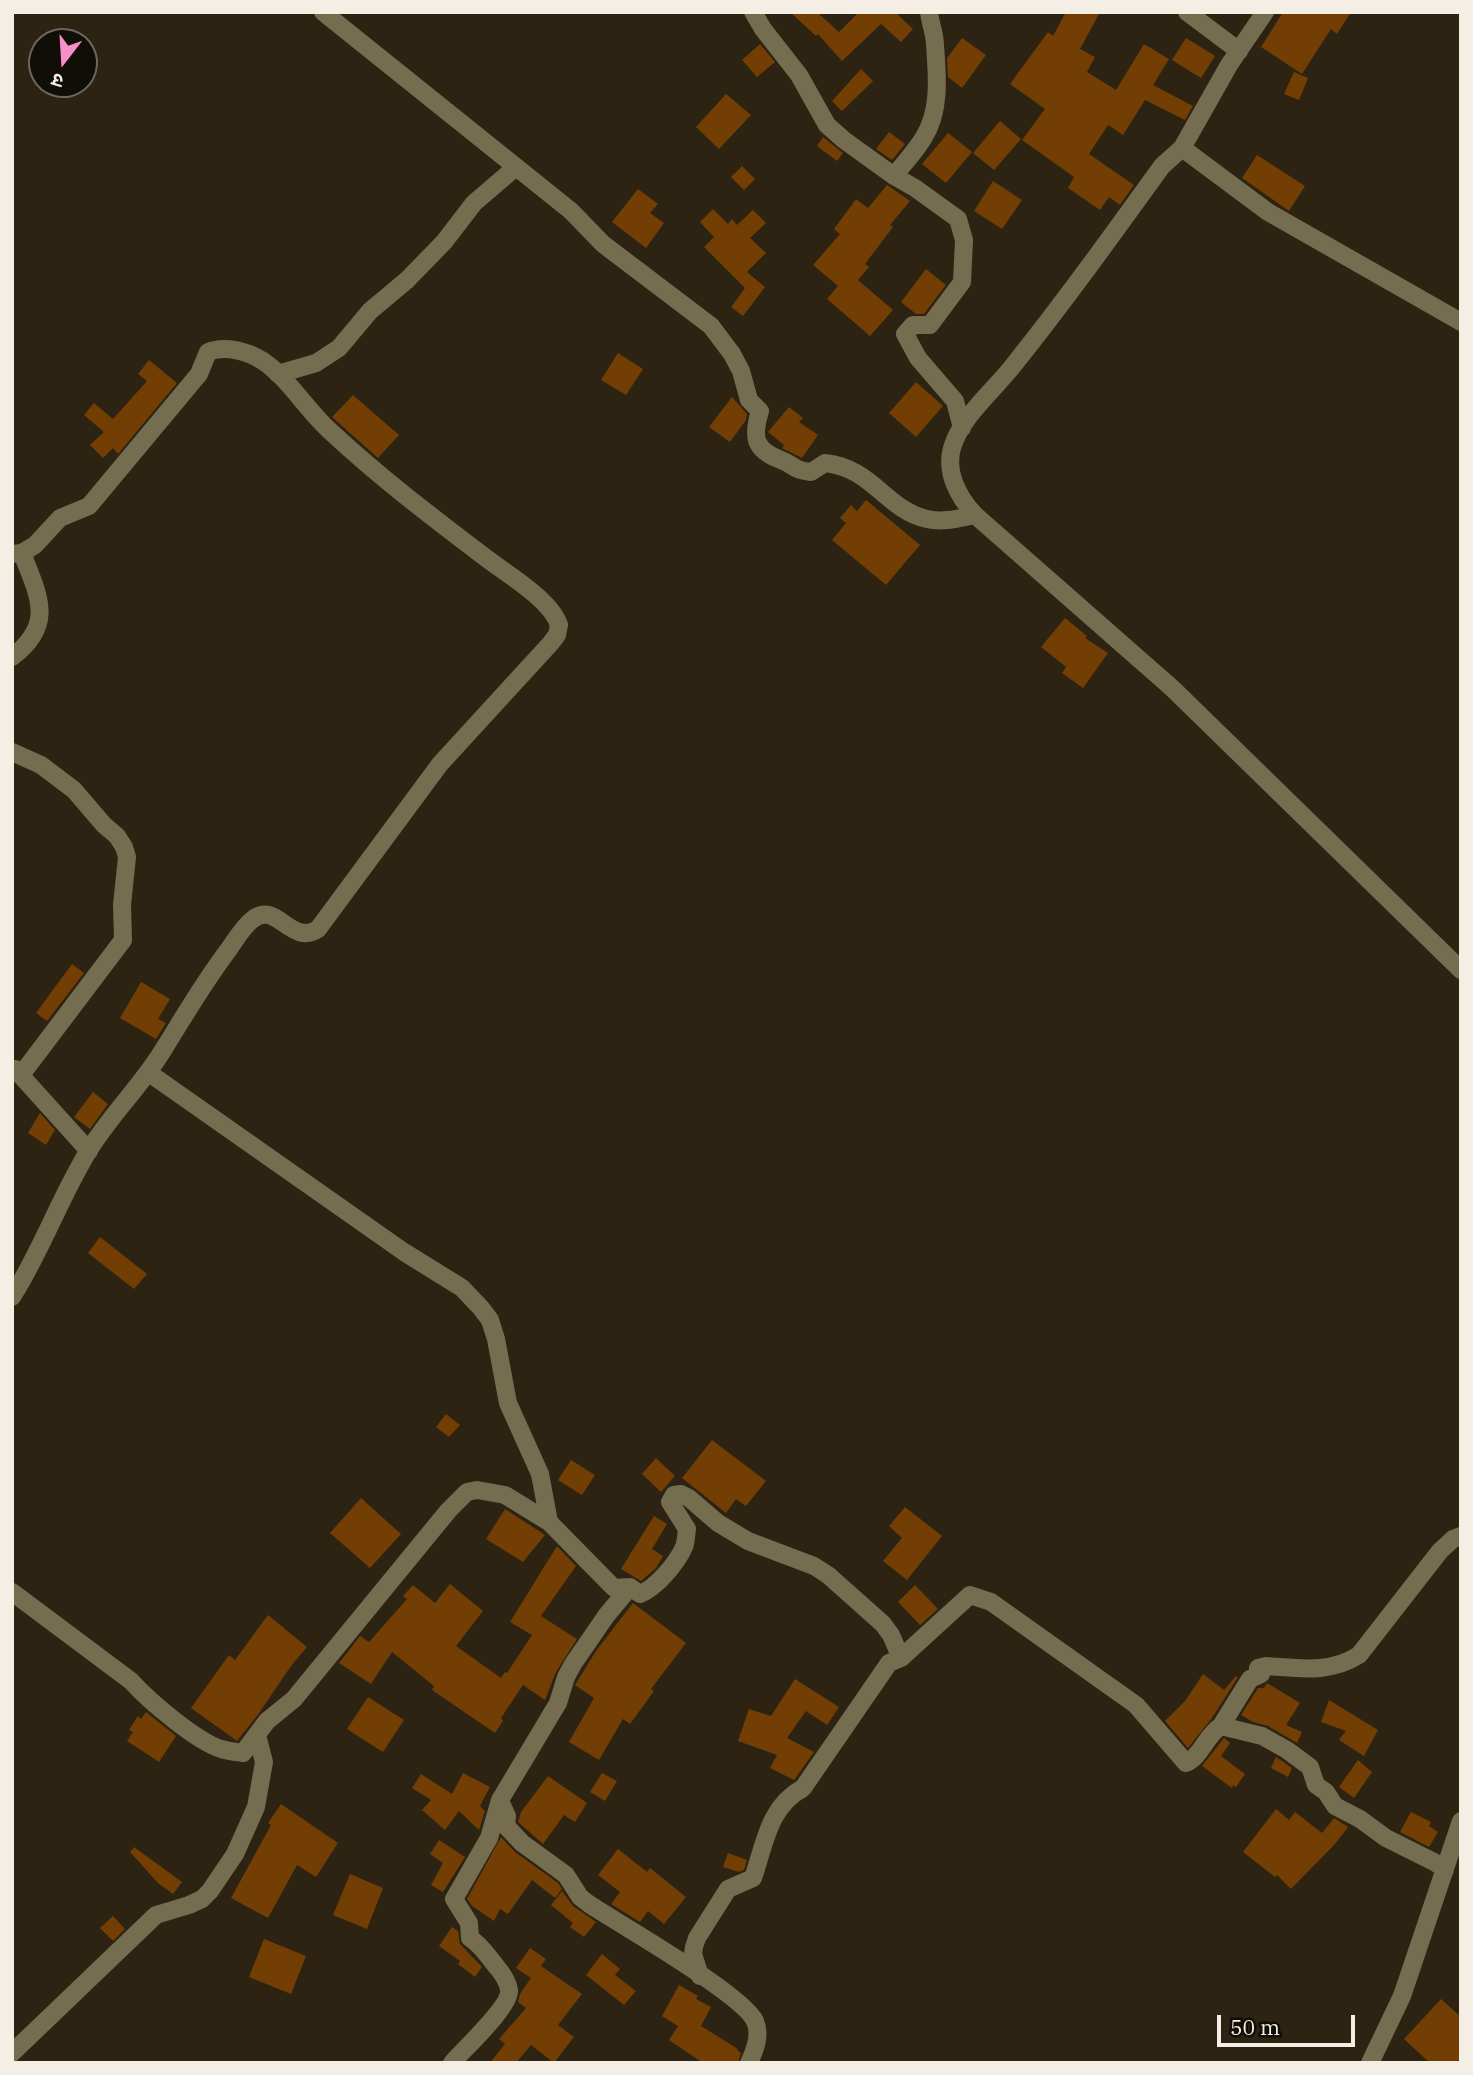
<!DOCTYPE html>
<meta charset="utf-8">
<style>
body{margin:0}
#map{position:relative;width:1473px;height:2075px;overflow:hidden;background:#2d2313;font-family:"IBM Plex Serif","Noto Sans Devanagari",serif}
canvas{display:block}
.frame{position:absolute;inset:0;border:14px solid #f4eee4;pointer-events:none}
.north{position:absolute;left:28px;top:28px;width:70px;height:70px;box-sizing:border-box;background:#110d07;border:2px solid #6c675f;border-radius:50%;rotate:197deg;font-size:19px;font-weight:700;line-height:28px;text-align:center;color:#f4eee4}
.north::after{content:'';display:block;margin:auto;width:24px;height:32px;background:#f98fca;clip-path:polygon(50% 0,100% 100%,50% 72%,0 100%)}
.scale{position:absolute;left:1217px;top:2015px;width:138px;height:32px;box-sizing:border-box;border:4px solid #f4eee4;border-top:0;padding-left:9px;font-size:21px;line-height:24px;white-space:nowrap;color:#f4eee4;-webkit-text-stroke:5px #110d07;paint-order:stroke}
</style>
<div id="map">
<canvas width="1473" height="2075"></canvas>
<div class="frame"></div>
<div class="north">उ</div>
<div class="scale">50 m</div>
</div>
<script>
const c = document.querySelector('canvas').getContext('2d');
c.lineJoin = 'round';
function fillPath(path, color) {
  c.fillStyle = color;
  c.fill(path, 'evenodd');
}
function strokePath(path, color, width, dash) {
  c.strokeStyle = color;
  c.lineWidth = width;
  c.lineCap = dash ? 'butt' : 'round';
  c.setLineDash(dash || []);
  c.stroke(path);
}
const building = new Path2D(`
 M790,12H817L839,32L859,12H895L913,29L901,42L881,24L842,61L818,34L816,36Z
 M1066,12H1100L1080,49L1095,57L1087,72L1116,90L1144,44L1169,59L1153,85L1193,106L1185,120L1145,100L1123,135L1108,125L1089,154L1134,185L1120,205L1109,197L1100,210L1068,188L1074,177L1022,140L1045,109L1010,84L1048,32L1053,36Z
 M1283,12H1351L1337,34L1331,29L1302,74L1261,47Z
 M962,38L986,55L962,88L948,77L947,58Z
 M1186,38L1215,56L1201,78L1172,60Z
 M760,44L775,62L757,77L742,60Z
 M861,69L873,81L842,111L832,101Z
 M1294,72L1308,78L1299,100L1284,94Z
 M726,94L751,115L719,149L696,127Z
 M1000,121L1021,139L994,170L973,153Z
 M889,132L905,144L892,160L876,149Z
 M948,133L972,152L946,183L922,164Z
 M823,137L843,153L837,161L817,146Z
 M1257,155L1305,186L1289,211L1242,178Z
 M742,166L755,179L744,190L731,177Z
 M993,181L1022,200L1002,229L974,211Z
 M887,185L910,201L890,225L893,227L865,264L869,267L858,280L893,310L870,336L827,299L838,286L813,265L840,234L834,229L856,199L868,208Z
 M638,189L658,204L650,213L664,223L646,248L612,222Z
 M713,209L728,224L732,219L737,225L753,210L766,223L750,238L766,253L747,272L765,287L743,316L731,307L745,288L704,247L714,237L700,222Z
 M926,269L946,285L924,314H916L901,302Z
 M618,353L643,369L626,395L601,380Z
 M149,360L177,383L118,454L113,448L103,458L90,445L104,432L84,415L94,403L113,419L147,381L138,374Z
 M916,382L943,406L916,437L889,413Z
 M353,395L399,435L378,458L332,417Z
 M732,397L747,414L746,420L730,442L709,427Z
 M789,407L803,418L799,422L818,435L802,458L782,448L784,445L768,432Z
 M866,500L920,545L886,585L832,540L846,523L840,518L851,505L857,511Z
 M1065,618L1087,636L1085,638L1108,653L1083,688L1062,673L1066,667L1041,647Z
 M72,964L84,973L47,1021L36,1013Z
 M141,982L170,999L158,1019L166,1023L156,1039L120,1018Z
 M93,1092L108,1104L90,1129L74,1117Z
 M40,1113L55,1130L46,1145L28,1133Z
 M100,1237L147,1274L134,1289L88,1253Z
 M446,1414L460,1425L449,1437L436,1427Z
 M712,1440L766,1481L746,1506L736,1499L726,1513L682,1478Z
 M656,1458L675,1476L661,1492L642,1474Z
 M571,1460L595,1475L582,1495L558,1480Z
 M361,1498L401,1534L370,1568L330,1533Z
 M905,1507L942,1536L907,1580L883,1561L902,1538L889,1526Z
 M505,1509L545,1535L523,1562L486,1539Z
 M654,1516L667,1524L652,1549L663,1556L656,1568L641,1581L621,1569Z
 M557,1546L576,1566L541,1616L577,1639L556,1672L545,1700L523,1685L501,1718L503,1721L495,1733L432,1690L434,1686L392,1652L371,1684L339,1663L360,1636L369,1642L407,1599L403,1596L413,1585L435,1603L450,1584L483,1611L456,1646L501,1678L505,1672L507,1673L532,1635L510,1622Z
 M915,1585L938,1609L920,1625L898,1602Z
 M633,1603L686,1643L651,1689L654,1691L630,1724L623,1719L599,1760L569,1742L594,1698L575,1685L596,1651Z
 M268,1615L307,1647L291,1666L257,1716L237,1741L191,1708L229,1655L235,1660Z
 M1203,1674L1224,1690L1236,1676L1238,1677L1212,1718L1188,1748L1165,1721L1185,1701Z
 M795,1679L839,1707L827,1725L806,1711L787,1738L814,1752L794,1780L770,1768L777,1755L738,1741L749,1709L771,1716Z
 M1267,1683L1300,1703L1286,1725L1302,1732L1297,1743L1268,1726L1253,1722L1241,1715L1258,1688H1264Z
 M368,1697L404,1720L383,1752L347,1729Z
 M1329,1700L1378,1730L1364,1756L1339,1740L1346,1731L1321,1722Z
 M146,1712L176,1736L159,1762L127,1741L133,1732L129,1730L138,1716L141,1719Z
 M1224,1738L1230,1743L1221,1756L1245,1774L1236,1787L1233,1785L1232,1788L1202,1766Z
 M1276,1757L1292,1768L1288,1777L1271,1768Z
 M1358,1760L1372,1772L1354,1798L1339,1787Z
 M463,1773L490,1787L480,1806L485,1811L479,1830L459,1811L445,1830L422,1810L431,1800L412,1788L421,1774L452,1794Z
 M602,1773L617,1781L605,1801L590,1792Z
 M548,1776L587,1803L575,1822L564,1815L543,1844L518,1822L521,1812Z
 M281,1804L338,1843L316,1877L297,1865L268,1918L231,1898L271,1825L268,1823Z
 M1276,1809L1289,1820L1295,1812L1322,1833L1334,1818L1348,1827L1335,1844L1291,1889L1277,1875L1275,1877L1243,1852Z
 M1411,1812L1431,1822L1429,1826L1438,1832L1429,1847L1400,1832Z
 M501,1837L515,1852L558,1883L562,1889L555,1898L532,1880L508,1914L500,1909L494,1921L472,1906L467,1899Z
 M439,1840L465,1857L443,1892L431,1885L443,1863L430,1854Z
 M134,1847L182,1882L173,1894L158,1883L130,1852Z
 M618,1849L647,1872L650,1868L686,1897L664,1924L648,1911L640,1922L611,1904L620,1892L598,1875Z
 M728,1853L747,1860L744,1870L739,1872L723,1867Z
 M350,1874L383,1888L367,1929L333,1915Z
 M562,1891L573,1906L596,1922L584,1937L570,1927L573,1923L551,1905Z
 M113,1916L125,1929L113,1941L100,1928Z
 M452,1927L458,1931L460,1944L482,1967L475,1977L458,1964L460,1961L439,1946Z
 M264,1939L306,1956L291,1994L249,1977Z
 M530,1948L546,1959L541,1966L582,1994L558,2025L574,2037L554,2063L531,2045L516,2063H490L505,2044L499,2039L526,2008L518,2002L520,1994L531,1978L516,1968Z
 M602,1954L620,1969L615,1975L636,1991L624,2005L586,1975Z
 M679,1985L698,1996L696,1999L711,2007L701,2026L738,2049L737,2050L741,2053L738,2063H703L669,2040L678,2026L662,2016Z
 M1441,1999L1461,2017V2058L1456,2063H1430L1404,2039Z`);
const street = new Path2D(`
 M323,12L571,211L603,244L711,326L732,354L741,371L749,400L760,411C752,437 754,450 781,460C795,465 792,470 811,472L825,463C873,468 886,510 927,519C943,523 960,518 975,515
 M753,12L763,29L799,75L827,125L844,140L894,176L915,188L958,219L964,240L962,282L930,325H913L905,334L918,358L955,401L962,428
 M1187,12L1239,51
 M1265,12L1229,65L1182,148L1162,166C1113,234 1064,302 1012,367C993,391 961,417 952,448C945,473 959,498 975,515L1172,688L1461,970
 M1182,148L1268,212L1461,322
 M894,176C904,163 916,151 924,137C941,110 937,74 935,45C935,34 930,23 929,12
 M278,374L316,363L339,348L370,311L407,280L444,242L474,203L516,167
 M12,554L22,553L35,545L60,518L89,506L199,374L208,352C225,345 247,351 263,361C289,379 306,409 329,430C378,476 432,517 486,558C507,574 551,600 559,625L557,635L550,644L440,764L318,929C291,947 276,899 252,920C243,927 236,939 229,949C204,982 186,1013 165,1047C143,1084 112,1113 89,1150C60,1197 42,1250 12,1297
 M12,657C56,624 38,595 22,553
 M12,752L41,765L74,790L104,825L117,836L124,847L127,857L122,905L123,940L21,1075
 M15,1069L89,1151
 M149,1073L404,1252L462,1288L481,1308L490,1320L496,1339L508,1403L540,1474L549,1522
 M12,1592L131,1681C149,1701 196,1741 221,1749C228,1751 236,1752 243,1753L267,1721L294,1699L448,1511L467,1492L477,1490L505,1495L549,1522L614,1588L630,1587L640,1594C656,1588 677,1563 684,1547C686,1542 686,1535 687,1529L670,1502L674,1495L681,1494L689,1498L718,1523L748,1541L814,1566L828,1575L883,1624L891,1635L901,1658L889,1663L803,1788C768,1807 765,1844 753,1878L728,1889L697,1938L694,1947L693,1954L700,1976
 M901,1658L970,1595L991,1602L1136,1705L1186,1763C1201,1757 1206,1735 1221,1726L1262,1736L1287,1750L1310,1767L1316,1785L1326,1792L1335,1806L1360,1819L1386,1838L1436,1863L1445,1870
 M1221,1726L1250,1679L1261,1674L1258,1668L1266,1666C1299,1668 1329,1674 1359,1655L1440,1551L1453,1539L1461,1536
 M500,1801L507,1816L506,1826L522,1843L566,1875L580,1897L589,1904C621,1925 742,1994 755,2021C761,2035 755,2050 749,2063
 M12,2053L156,1915L189,1905L202,1899L210,1891L235,1854L256,1807L264,1762L257,1735
 M452,2063C464,2049 511,2006 509,1990C508,1981 502,1973 496,1966C488,1956 481,1945 470,1938L469,1923L454,1899L489,1838L500,1800L558,1703L566,1677L573,1664L606,1616L630,1587
 M1370,2063L1402,1996L1461,1821`);
fillPath(building, '#723e03');
strokePath(street, '#746d50', 18);
</script>
